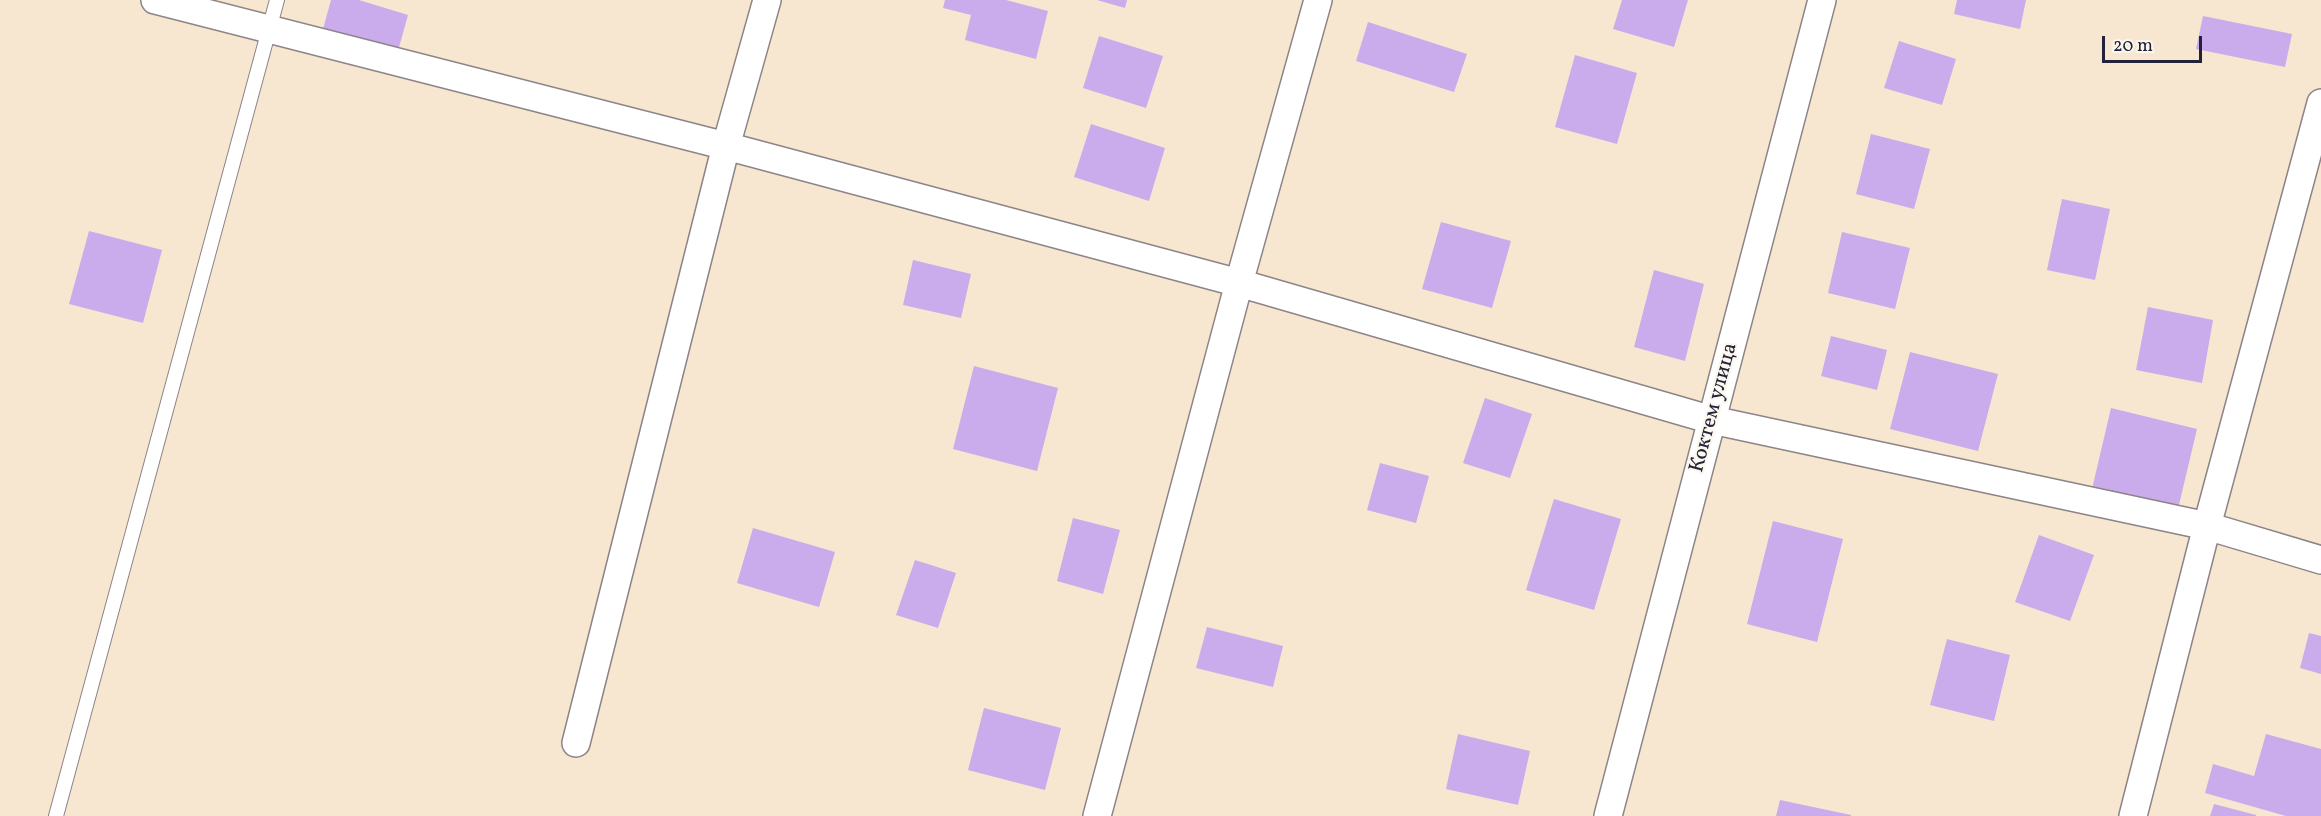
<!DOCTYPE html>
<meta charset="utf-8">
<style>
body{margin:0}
#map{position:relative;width:2321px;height:816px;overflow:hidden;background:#f7e7d1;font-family:Vollkorn,serif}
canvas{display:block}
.scale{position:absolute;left:2102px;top:36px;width:100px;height:27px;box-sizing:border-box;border:3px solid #22223b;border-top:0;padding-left:8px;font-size:18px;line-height:21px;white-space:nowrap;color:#22223b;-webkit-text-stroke:4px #fbf7ec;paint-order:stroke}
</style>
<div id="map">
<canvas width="2321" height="816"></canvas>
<div class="scale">20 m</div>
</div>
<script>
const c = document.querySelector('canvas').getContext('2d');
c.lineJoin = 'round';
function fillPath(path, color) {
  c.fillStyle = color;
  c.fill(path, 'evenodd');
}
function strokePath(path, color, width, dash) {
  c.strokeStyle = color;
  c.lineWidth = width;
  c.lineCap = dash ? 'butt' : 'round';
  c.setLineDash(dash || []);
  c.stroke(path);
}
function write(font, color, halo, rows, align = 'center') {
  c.font = font + ' Vollkorn,serif';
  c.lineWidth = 4.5;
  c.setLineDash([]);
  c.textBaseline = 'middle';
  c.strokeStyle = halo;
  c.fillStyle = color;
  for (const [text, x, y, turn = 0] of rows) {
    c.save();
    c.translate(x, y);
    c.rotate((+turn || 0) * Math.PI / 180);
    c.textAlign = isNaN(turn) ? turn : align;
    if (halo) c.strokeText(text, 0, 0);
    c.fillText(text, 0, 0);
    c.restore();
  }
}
const building = new Path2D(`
 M331,0H359L408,15L398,51L323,29Z
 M945,0H1006L1048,11L1036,59L965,40L971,15L943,8Z
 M1097,0H1127L1125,8Z
 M1622,0H1688L1674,47L1613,29Z
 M1957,0H2026L2020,29L1954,14Z
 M2203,16L2292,34L2285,67L2196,49Z
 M1368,22L1467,54L1454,92L1356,61Z
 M1099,36L1163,56L1146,108L1083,88Z
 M1899,41L1956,59L1942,105L1884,88Z
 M1575,55L1637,73L1617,144L1555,127Z
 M1091,124L1165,148L1149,201L1074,177Z
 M1871,134L1930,149L1914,209L1856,194Z
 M2062,199L2110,209L2095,280L2047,270Z
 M1441,222L1511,241L1492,308L1422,289Z
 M89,231L162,250L143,323L69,304Z
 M1842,232L1910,248L1895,309L1828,293Z
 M913,260L971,274L961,318L903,305Z
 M1654,270L1704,284L1685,361L1634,347Z
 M2148,307L2213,320L2202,383L2136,370Z
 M1831,336L1887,350L1877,390L1821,376Z
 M1910,352L1998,374L1978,451L1890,429Z
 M974,366L1058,388L1037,471L953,449Z
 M1485,398L1532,414L1510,478L1463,463Z
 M2111,408L2197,429L2178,509L2092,489Z
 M1380,463L1429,476L1416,523L1367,510Z
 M1554,499L1621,519L1594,610L1526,590Z
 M1073,518L1120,530L1103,594L1057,581Z
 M1773,521L1843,539L1817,642L1747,624Z
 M753,528L835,552L819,607L737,583Z
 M2039,535L2094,555L2070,621L2015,602Z
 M915,560L956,573L938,628L896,615Z
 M1207,627L1283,646L1273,687L1196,668Z
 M2309,633L2321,636V674L2300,668Z
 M1947,639L2010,655L1994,721L1930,705Z
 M984,708L1061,728L1045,790L968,770Z
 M1458,734L1530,751L1518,805L1446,789Z
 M2266,734L2321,749V816H2286L2205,793L2213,764L2254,776Z
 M1780,800L1851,815V816H1776Z
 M2214,804L2256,815V816H2210Z`);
const service = new Path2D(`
 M56,816L277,0`);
const minor = new Path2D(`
 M155,0L726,146L1239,283L1712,420L2207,526L2321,560
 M576,743L726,146L767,0
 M1097,816L1239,283L1318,0
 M1608,816L1822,0
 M2133,816L2207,526L2321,103`);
const streetNames = [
 ["Коктем улица",1715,408,-75]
];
fillPath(building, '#caabec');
strokePath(service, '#8c8486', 16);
strokePath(minor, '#8c8486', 30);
strokePath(service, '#fff', 14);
strokePath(minor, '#fff', 27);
write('21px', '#22223b', '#fbf7ec', streetNames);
</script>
